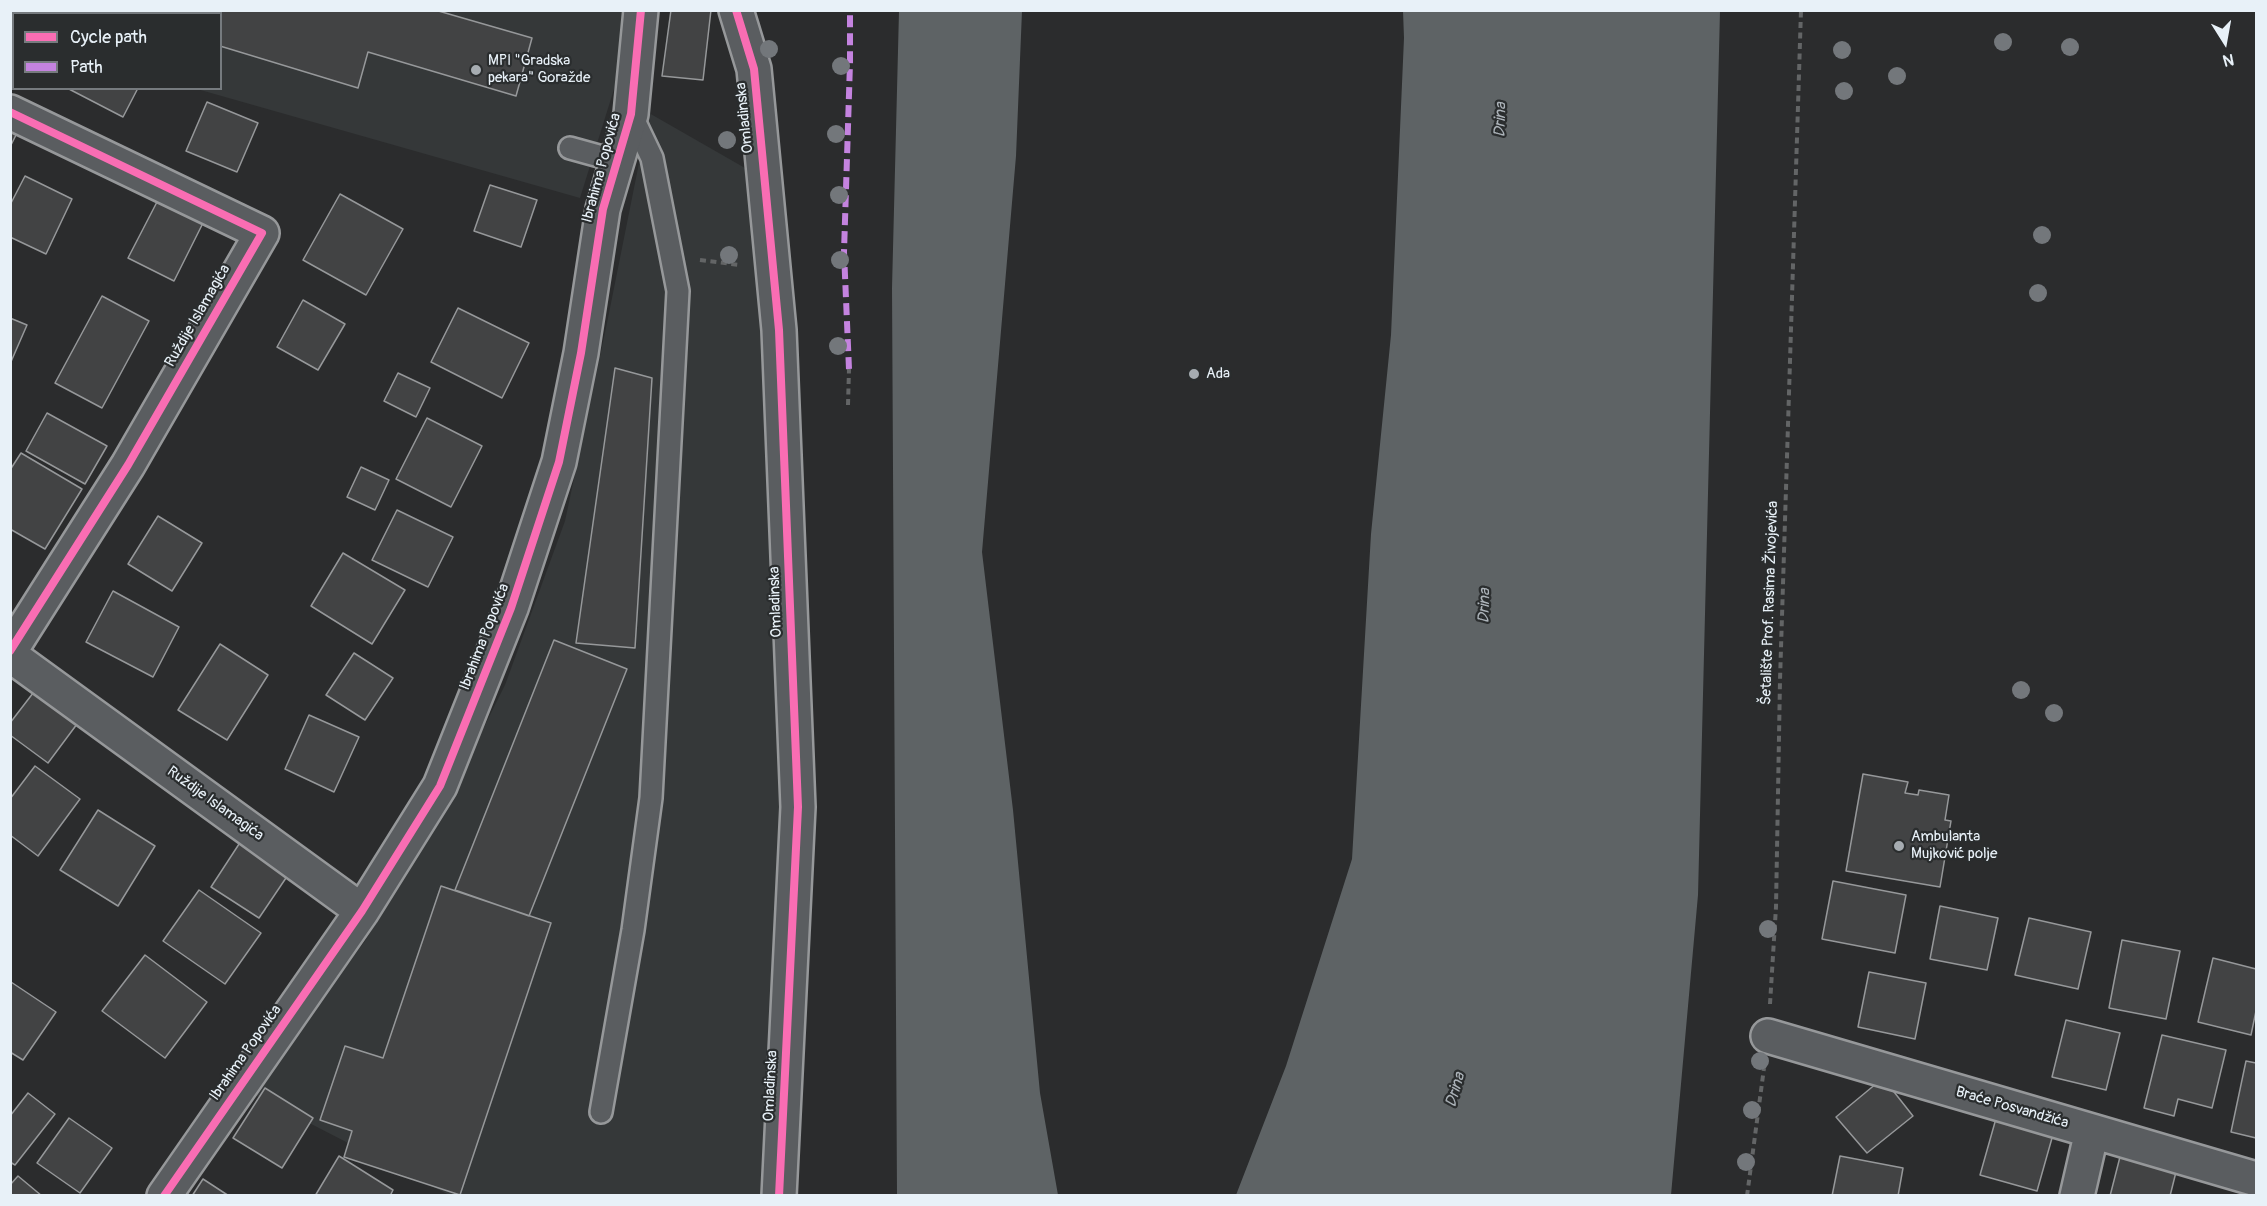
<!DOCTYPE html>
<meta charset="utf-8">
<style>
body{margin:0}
#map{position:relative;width:2267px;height:1206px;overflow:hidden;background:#2b2c2d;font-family:Pangolin,sans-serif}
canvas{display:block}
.frame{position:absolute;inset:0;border:12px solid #e8f1f8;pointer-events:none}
.legend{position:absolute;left:12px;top:12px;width:210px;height:78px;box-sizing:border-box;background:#2a2d2e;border:2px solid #767b7f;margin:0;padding:8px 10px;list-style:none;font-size:18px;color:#e8f1f8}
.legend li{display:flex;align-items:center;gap:12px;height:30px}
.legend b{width:30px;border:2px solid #767b7f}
.north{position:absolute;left:2195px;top:12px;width:60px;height:60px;-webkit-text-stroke:4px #2a2d2e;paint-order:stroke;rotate:169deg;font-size:16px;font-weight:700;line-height:24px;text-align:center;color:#e8f1f8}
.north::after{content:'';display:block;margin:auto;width:21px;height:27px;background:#e8f1f8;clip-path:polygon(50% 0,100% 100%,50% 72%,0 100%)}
</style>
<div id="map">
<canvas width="2267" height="1206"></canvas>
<div class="frame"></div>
<ul class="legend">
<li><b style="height:8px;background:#f96db3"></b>Cycle path</li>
<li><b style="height:8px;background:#c483df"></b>Path</li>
</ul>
<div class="north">N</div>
</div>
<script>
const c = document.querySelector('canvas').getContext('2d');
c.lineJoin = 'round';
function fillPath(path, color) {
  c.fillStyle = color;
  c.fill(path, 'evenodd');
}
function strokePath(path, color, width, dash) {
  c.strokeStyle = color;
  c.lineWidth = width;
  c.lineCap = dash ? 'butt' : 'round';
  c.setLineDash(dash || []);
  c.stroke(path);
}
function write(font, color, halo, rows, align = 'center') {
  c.font = font + ' Pangolin,sans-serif';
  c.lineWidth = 4.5;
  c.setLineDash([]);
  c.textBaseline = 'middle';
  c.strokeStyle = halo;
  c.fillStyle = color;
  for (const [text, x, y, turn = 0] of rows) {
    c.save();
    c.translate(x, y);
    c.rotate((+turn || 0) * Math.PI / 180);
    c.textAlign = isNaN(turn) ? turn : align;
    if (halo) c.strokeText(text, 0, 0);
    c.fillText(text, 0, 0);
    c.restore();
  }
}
const built = new Path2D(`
 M204,11H625L615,86L580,198L197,89L220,88V14L203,13Z
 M649,113L745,168L754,237L780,504L792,701L767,1195H449L251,1093L365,941L444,807L505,685L565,521L607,323Z`);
const water = new Path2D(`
 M899,11H1022L1016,156L982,552L1013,810L1040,1093L1058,1195H897L892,288Z
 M1403,11H1720L1698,895L1671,1195H1236L1286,1066L1352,859L1371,534L1391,335L1404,38Z`);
const building = new Path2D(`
 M10,10H25L32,14H14V76L10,75Z
 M110,10H175L173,14H115Z
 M221,10H435L532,38L516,96L368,52L358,88L220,46Z
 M671,10H711L703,80L662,76Z
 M67,88H138L123,117Z
 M207,102L258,123L237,172L186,151Z
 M10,130L17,133L10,147Z
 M25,176L72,199L46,254L10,237V205Z
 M490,185L537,200L521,247L474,231Z
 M340,194L403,229L366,295L303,260Z
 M158,200L203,223L174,281L128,258Z
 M102,296L149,321L102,408L55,383Z
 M303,300L345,324L318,370L277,347Z
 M458,308L529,343L502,398L431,362Z
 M10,318L27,325L10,364Z
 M615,368L652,378L635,648L576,643Z
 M398,373L430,388L416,417L384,401Z
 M47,413L107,446L85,484L26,451Z
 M427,418L482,446L451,507L396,479Z
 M21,453L82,489L45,549L10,529V470Z
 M361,467L389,480L375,510L347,497Z
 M397,510L453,537L428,587L372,560Z
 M158,516L202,543L172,591L128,564Z
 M343,553L405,590L372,644L311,606Z
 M113,591L179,627L153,677L86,642Z
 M554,640L627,669L529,916L455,890Z
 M220,644L268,675L227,740L178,710Z
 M354,653L393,678L365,720L326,695Z
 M40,684L83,716L48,763L10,735V723Z
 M309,715L359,737L334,792L285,769Z
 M35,766L80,799L38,856L10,835V799Z
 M1863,774L1908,782L1905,793L1918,795L1919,790L1949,795L1945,820L1951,821L1940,887L1846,871Z
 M98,810L155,846L118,906L60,870Z
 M241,841L290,872L259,918L211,887Z
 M1833,881L1906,895L1895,953L1822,939Z
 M441,886L551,923L460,1195L344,1157L352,1131L320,1120L345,1046L383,1058Z
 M199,890L261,933L225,984L163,941Z
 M1940,906L1998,918L1987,970L1930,959Z
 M2029,918L2091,932L2078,989L2015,975Z
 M2122,940L2180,951L2166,1019L2109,1008Z
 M145,955L207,1002L165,1058L102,1011Z
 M2213,958L2256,969V1011L2251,1035L2198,1022Z
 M1869,972L1926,983L1915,1039L1858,1027Z
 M11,982L56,1012L23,1060L10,1052Z
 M2066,1020L2120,1033L2106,1090L2052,1077Z
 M2162,1035L2226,1050L2212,1108L2178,1099L2174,1116L2144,1108Z
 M2246,1061L2256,1063V1138L2231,1132Z
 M1883,1078L1913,1116L1867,1153L1836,1117Z
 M265,1088L313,1118L282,1168L233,1138Z
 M28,1093L55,1114L15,1165L10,1162V1116Z
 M1997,1115L2054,1131L2037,1191L1980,1175Z
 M69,1118L112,1148L80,1193L37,1163Z
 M2121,1153L2177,1168L2170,1196H2110Z
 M339,1156L393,1190L390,1196H315Z
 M1840,1156L1903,1168L1898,1196H1832Z
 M18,1176L42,1196H10V1185Z
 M203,1179L229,1196H192Z`);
const path = new Path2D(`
 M700,260L740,265
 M848,405L849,369
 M1770,1004L1776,907L1780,680L1801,10
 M1747,1196L1764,1068`);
const lane = new Path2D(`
 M570,148L617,161
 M601,1112L633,930L651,798L678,291L652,158L631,114`);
const street = new Path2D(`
 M736,10L754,69L779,330L798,807L779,1196
 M10,112L262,233L128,465L10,651
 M10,655L362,911
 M1768,1036L2256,1179
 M164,1196L362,911L440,786L511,608L559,462L581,353L603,209L631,114L641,10
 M2077,1196L2092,1131`);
const quiet = new Path2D(`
 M849,369L844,252L850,63V10`);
const cycleway = new Path2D(`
 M736,10L754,69L779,330L798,807L779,1196
 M10,112L262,233L128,465L10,651
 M164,1196L362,911L440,786L511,608L559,462L581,353L603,209L631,114L641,10`);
const trees = [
 [2003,42],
 [2070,47],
 [769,49],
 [1842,50],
 [841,66],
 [1897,76],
 [1844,91],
 [836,134],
 [727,140],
 [839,195],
 [2042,235],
 [729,255],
 [840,260],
 [2038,293],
 [838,346],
 [2021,690],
 [2054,713],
 [1768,929],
 [1760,1061],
 [1752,1110],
 [1746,1162]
];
const markers = [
 [476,70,6,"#a6acb1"],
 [1194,374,6,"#a6acb1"],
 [1899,846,6,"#a6acb1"]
];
const poiNames = [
 ["MPI \"Gradska",488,61],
 ["pekara\" Goražde",488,78],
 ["Ada",1206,374],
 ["Ambulanta",1911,837],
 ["Mujković polje",1911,854]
];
const streetNames = [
 ["Omladinska",745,118,-96],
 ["Ibrahima Popovića",602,168,-75],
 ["Ruždije Islamagića",198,316,-60],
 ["Omladinska",776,602,-92],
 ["Šetalište Prof. Rasima Živojevića",1770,603,-88],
 ["Ibrahima Popovića",485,637,-69],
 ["Ruždije Islamagića",215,804,36],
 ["Ibrahima Popovića",246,1053,-55],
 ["Omladinska",771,1086,-87],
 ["Braće Posvandžića",2012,1108,16]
];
const waterNames = [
 ["Drina",1501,120,-88],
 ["Drina",1485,606,-88],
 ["Drina",1456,1090,-74]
];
fillPath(built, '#353839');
fillPath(water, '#5e6365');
fillPath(building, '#424344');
strokePath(building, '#96989a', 1.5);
strokePath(lane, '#96989a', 26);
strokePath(street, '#96989a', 38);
strokePath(path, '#636566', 4, [6, 4.5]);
strokePath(lane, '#5a5d60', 21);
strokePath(street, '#5a5d60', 33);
strokePath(quiet, '#c483df', 6, [12, 6]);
strokePath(cycleway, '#f96db3', 8);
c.fillStyle = '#73777b';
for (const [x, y] of trees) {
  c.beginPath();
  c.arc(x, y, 9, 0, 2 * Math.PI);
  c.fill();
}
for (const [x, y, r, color] of markers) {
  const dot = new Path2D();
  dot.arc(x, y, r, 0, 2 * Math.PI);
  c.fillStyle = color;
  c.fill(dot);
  strokePath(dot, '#2a2d2e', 2);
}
write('15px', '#e8f1f8', '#2a2d2e', poiNames, 'left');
write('15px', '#e8f1f8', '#2a2d2e', streetNames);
write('italic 16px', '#acb3b9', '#2a2d2e', waterNames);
</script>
